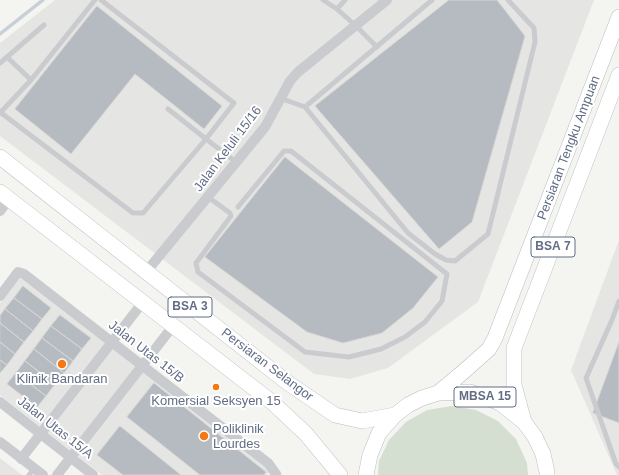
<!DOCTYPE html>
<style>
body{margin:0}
canvas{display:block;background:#f4f5f1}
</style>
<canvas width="619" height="475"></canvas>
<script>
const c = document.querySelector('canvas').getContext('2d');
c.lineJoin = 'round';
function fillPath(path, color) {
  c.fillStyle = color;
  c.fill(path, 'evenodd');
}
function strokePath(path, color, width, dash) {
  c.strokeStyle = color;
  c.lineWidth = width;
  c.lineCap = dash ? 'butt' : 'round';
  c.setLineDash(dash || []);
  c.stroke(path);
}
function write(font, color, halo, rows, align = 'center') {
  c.font = font + ' Arial,sans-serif';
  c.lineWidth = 4;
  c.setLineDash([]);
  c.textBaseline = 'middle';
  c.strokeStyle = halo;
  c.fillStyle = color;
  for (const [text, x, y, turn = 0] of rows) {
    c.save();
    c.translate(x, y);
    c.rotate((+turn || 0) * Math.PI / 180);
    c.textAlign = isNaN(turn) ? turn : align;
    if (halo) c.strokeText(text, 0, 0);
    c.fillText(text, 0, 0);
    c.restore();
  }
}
const built = new Path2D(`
 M55,0H594L478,302L388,368L350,379L314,374L0,136V43Z
 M619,240V475H617L571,370Z
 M21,277L264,466L269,473L267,475H102L0,395V303Z
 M0,458L22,475H0Z`);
const green = new Path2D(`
 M451,406L476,410L498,421L516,439L527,463L528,475H378L379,461L389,440L406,422L427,410Z`);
const stream = new Path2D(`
 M0,34L43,0`);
const building = new Path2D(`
 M449,0H497L525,36L472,222L439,249L315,106Z
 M97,6L222,106L204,129L135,74L71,154L15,109Z
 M285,157L438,277L413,308L382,333L343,343L307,332L205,257Z
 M23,286L51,308L42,319L14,298Z
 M14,298L42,319L33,331L5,309Z
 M5,309L33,331L24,342L0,323V316Z
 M60,315L91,338L82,349L51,326Z
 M0,323L24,342L15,354L0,342Z
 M51,326L82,349L73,361L42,338Z
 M42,338L73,361L64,373L34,349Z
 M0,342L15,354L7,365L0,360Z
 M619,342V423L593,413Z
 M34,349L64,373L55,384L25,361Z
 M0,360L7,365L0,373Z
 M25,361L55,384L46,396L16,373Z
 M16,373L46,396L37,407L7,384Z
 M154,383L266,472L264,475H200L127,417Z
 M120,426L181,475H123L97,455Z`);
const service = new Path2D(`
 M101,0L234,103L206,139L168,109
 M323,0L337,9L345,0
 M337,9L356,26L377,47
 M0,63L7,57
 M31,80L7,57L44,25
 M280,98L305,107L408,233L435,254L446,260L455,261L488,234L535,42L534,28L508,0
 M305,107L432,0
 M0,112L133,213H143L206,139L236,162
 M0,113L31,80L95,0
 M208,197L230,213L231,216L196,263L198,272L305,352L349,357L381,349L405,337L425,322L442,301L447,274L291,151H284L238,207
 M619,301L612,320L586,378L616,464L619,467
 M29,475L34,469`);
const minor = new Path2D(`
 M0,211L9,199
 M146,272L265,127L290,81L298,72L387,0
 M0,296L18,272L24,274L268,463L276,474L275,475
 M0,402L93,475
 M0,442L43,475
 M21,459L143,302
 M57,475L173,326`);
const primary = new Path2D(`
 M0,157L288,383L335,415L362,421L395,415
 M0,192L273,403L306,434L340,475
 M438,393L462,373L489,349L495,338L619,17
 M524,422L514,385V348L619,75
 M366,475L370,455L379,433L395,415L408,405L422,398L438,393L470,392L500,403L524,422L535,437L543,454L547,472V475`);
const markers = [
 [62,364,5,"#f57812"],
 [216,387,4,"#f57812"],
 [204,436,5,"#f57812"]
];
const shields = [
 [553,247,44],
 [190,307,44],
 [485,397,62]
];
const shieldNames = [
 ["BSA 7",553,247],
 ["BSA 3",190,307],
 ["MBSA 15",485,397]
];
const streetNames = [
 ["Persiaran Tengku Ampuan",569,148,-69],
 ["Jalan Keluli 15/16",228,149,-53],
 ["Jalan Utas 15/B",146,352,38],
 ["Persiaran Selangor",267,365,37],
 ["Jalan Utas 15/A",55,428,38]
];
const poiNames = [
 ["Klinik Bandaran",62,379],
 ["Komersial Seksyen 15",216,401],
 ["Poliklinik",213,429,"left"],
 ["Lourdes",213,444,"left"]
];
fillPath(built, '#e5e6e4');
fillPath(green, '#d4ded1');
strokePath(stream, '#c9cfd6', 3.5);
fillPath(building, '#b6bbc1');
strokePath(building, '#d6d6d4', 1);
strokePath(primary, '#bbbdc2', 16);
strokePath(service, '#c9cbcf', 5);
strokePath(minor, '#c9cbcf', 10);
strokePath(primary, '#fff', 15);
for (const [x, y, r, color] of markers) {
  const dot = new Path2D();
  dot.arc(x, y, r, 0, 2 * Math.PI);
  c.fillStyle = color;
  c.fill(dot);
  strokePath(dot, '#fff', 1.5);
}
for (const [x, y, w] of shields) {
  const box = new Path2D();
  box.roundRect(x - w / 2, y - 10, w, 20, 3);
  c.fillStyle = '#fff';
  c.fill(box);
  strokePath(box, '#616d85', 1);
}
write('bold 12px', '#616d85', null, shieldNames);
write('13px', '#616d85', '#fff', streetNames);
write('13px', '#616d85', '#fff', poiNames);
</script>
